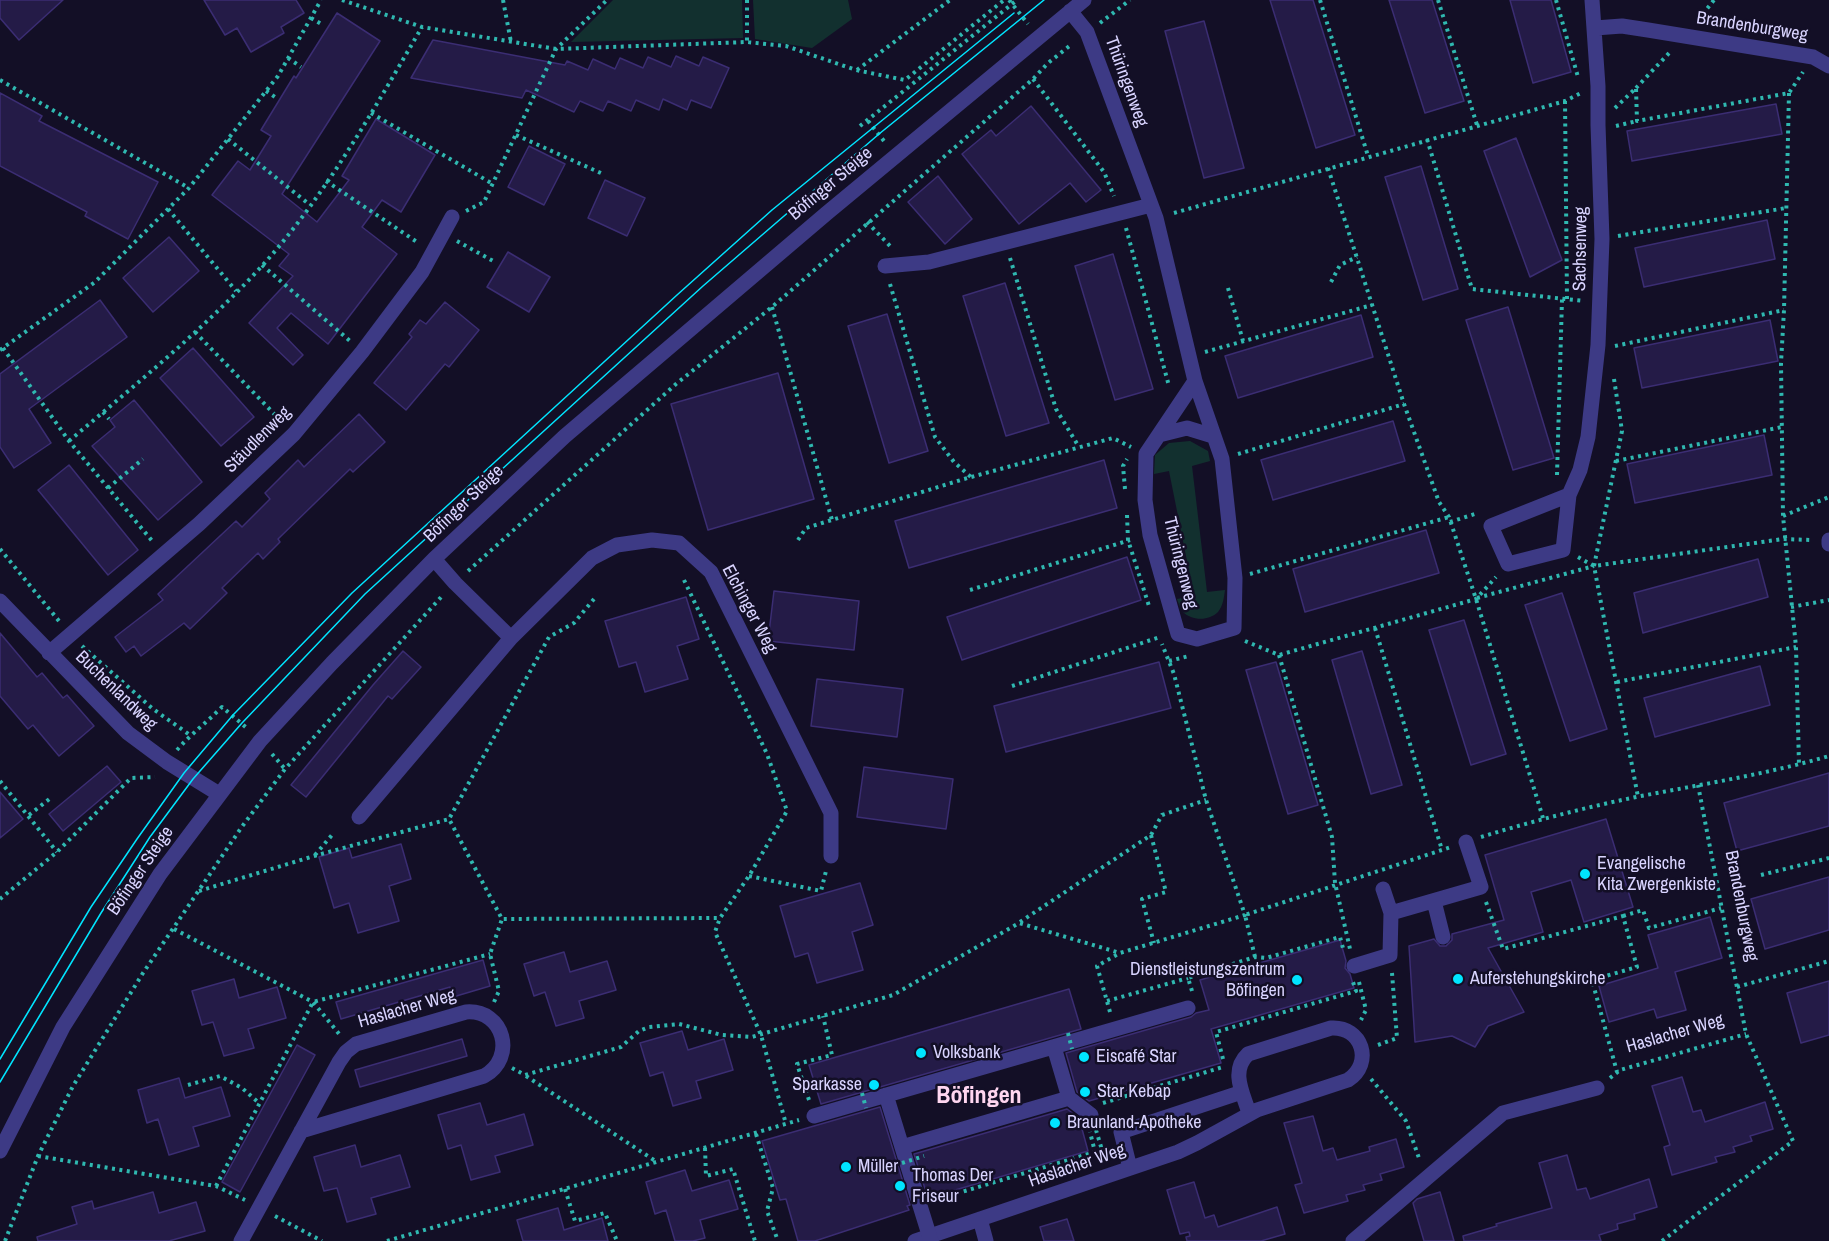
<!DOCTYPE html>
<meta charset="utf-8">
<style>
body{margin:0}
canvas{display:block;background:#130f26}
</style>
<canvas width="1829" height="1241"></canvas>
<script>
const c = document.querySelector('canvas').getContext('2d');
c.lineJoin = 'round';
function fillPath(path, color) {
  c.fillStyle = color;
  c.fill(path, 'evenodd');
}
function strokePath(path, color, width, dash) {
  c.strokeStyle = color;
  c.lineWidth = width;
  c.lineCap = dash ? 'butt' : 'round';
  c.setLineDash(dash || []);
  c.stroke(path);
}
function write(font, color, halo, rows, align = 'center') {
  c.font = font + ' "Archivo Narrow",sans-serif';
  c.lineWidth = 5;
  c.setLineDash([]);
  c.textBaseline = 'middle';
  c.strokeStyle = halo;
  c.fillStyle = color;
  for (const [text, x, y, turn = 0] of rows) {
    c.save();
    c.translate(x, y);
    c.rotate((+turn || 0) * Math.PI / 180);
    c.textAlign = isNaN(turn) ? turn : align;
    if (halo) c.strokeText(text, 0, 0);
    c.fillText(text, 0, 0);
    c.restore();
  }
}
const green = new Path2D(`
 M613,0H742L743,38L571,42Z
 M753,0H848L852,19L812,48L755,39Z
 M1190,441L1208,451L1210,461L1192,466L1207,592L1225,590C1224,597 1223,606 1218,612C1209,621 1192,621 1183,612C1180,609 1179,604 1177,599L1194,596L1169,471L1154,474L1155,455L1169,443Z`);
const building = new Path2D(`
 M0,0H63L19,40L0,18Z
 M204,0H296L304,13L281,27L284,33L251,52L237,28L225,35Z
 M1270,0H1313L1355,135L1316,148Z
 M1389,0H1432L1464,101L1425,113Z
 M1510,0H1551L1571,72L1533,83Z
 M337,13L380,41L282,194L317,222L349,180L342,176L376,119L435,155L401,212L382,200L362,227L397,254L328,344L291,313L277,328L303,355L293,365L249,323L293,276L279,266L289,254L212,195L238,161L250,170L271,136L261,130L294,76L296,78Z
 M1204,21L1244,168L1204,178L1165,31Z
 M433,40L565,65L567,61L588,70L593,59L615,69L620,58L643,68L648,57L671,67L676,56L699,66L703,57L729,68L711,108L691,100L687,110L663,99L659,110L636,100L631,111L608,101L603,111L580,101L574,112L526,90L522,98L411,78Z
 M0,93L42,116L39,121L158,182L128,239L85,216L87,212L0,166Z
 M1776,104L1782,134L1632,161L1627,131Z
 M1031,106L1101,190L1086,202L1070,183L1019,224L962,154L991,130L996,136Z
 M1516,138L1562,260L1530,277L1484,151Z
 M529,146L565,164L544,205L508,187Z
 M1421,166L1458,289L1423,300L1385,177Z
 M938,176L972,219L945,244L908,202Z
 M605,180L645,198L627,236L588,218Z
 M1767,220L1775,259L1644,287L1635,248Z
 M169,237L199,271L153,312L123,278Z
 M508,252L550,277L529,312L487,287Z
 M1113,254L1153,389L1115,400L1075,266Z
 M1005,283L1049,423L1006,436L963,296Z
 M100,300L127,337L29,409L51,443L14,468L0,447V374Z
 M445,302L479,330L449,367L445,364L406,410L374,383L412,337L409,334L420,320L426,324Z
 M1508,307L1554,458L1513,470L1466,320Z
 M887,314L928,451L889,463L848,326Z
 M1361,315L1373,357L1238,398L1225,356Z
 M1770,320L1778,361L1642,388L1634,348Z
 M193,348L254,417L221,446L160,378Z
 M778,373L814,499L708,530L671,404Z
 M134,400L202,482L158,520L92,446L115,427L110,420Z
 M359,414L385,442L353,472L350,469L278,539L280,542L263,559L258,553L222,588L227,593L190,629L184,623L141,656L134,646L126,652L115,637L163,600L158,594L236,521L242,527L270,499L265,493L298,460L304,467Z
 M1393,421L1405,461L1273,500L1261,460Z
 M1764,435L1772,475L1635,503L1627,464Z
 M1104,460L1117,508L909,568L895,521Z
 M69,465L138,550L108,575L38,490Z
 M1426,530L1439,573L1305,612L1293,569Z
 M1127,557L1141,600L962,660L947,617Z
 M1758,559L1768,597L1643,633L1634,593Z
 M774,591L859,601L854,650L768,641Z
 M1562,593L1607,729L1570,741L1525,605Z
 M686,597L699,639L677,646L688,679L645,692L636,662L619,667L605,621Z
 M1464,620L1506,754L1471,765L1429,630Z
 M0,633L37,677L42,673L63,698L67,695L94,726L59,756L33,725L28,729L0,696Z
 M403,651L421,667L392,699L388,696L306,797L291,785L373,685Z
 M1362,651L1402,785L1371,794L1332,660Z
 M1159,662L1171,708L1006,752L994,706Z
 M1276,662L1318,805L1288,814L1246,670Z
 M1760,666L1770,705L1655,737L1644,698Z
 M817,679L903,689L897,737L811,726Z
 M107,766L121,782L63,831L49,814Z
 M864,767L953,779L946,829L857,817Z
 M1829,773V826L1737,851L1724,803Z
 M0,792L23,819L0,838Z
 M1606,819L1633,907L1584,922L1571,880L1531,892L1543,932L1488,948L1524,1012L1488,1026L1475,1047L1452,1036L1415,1042L1409,946L1434,939L1440,946H1446L1452,940V934L1504,920L1485,855Z
 M401,844L411,879L389,886L399,921L358,933L349,903L334,908L319,857L349,848L352,858Z
 M1829,877V930L1765,949L1751,899Z
 M860,883L873,925L852,932L863,970L817,983L808,953L795,957L780,906Z
 M1710,917L1722,958L1675,972L1686,1010L1657,1018L1654,1009L1609,1022L1599,986L1658,968L1648,935Z
 M1340,940L1346,961L1345,968L1350,974L1354,988L1211,1029L1221,1063L1089,1101L1077,1092L1066,1053L1191,1017L1196,1013L1209,1010L1200,980Z
 M564,952L570,972L607,961L616,990L579,1001L584,1018L556,1026L545,992L534,996L524,964Z
 M483,960L490,986L453,997L450,987L341,1019L336,1002Z
 M234,979L239,998L277,987L286,1018L248,1029L254,1048L224,1056L213,1022L202,1025L192,991Z
 M1829,981V1035L1801,1043L1787,993Z
 M1069,989L1081,1029L821,1104L809,1065Z
 M682,1031L688,1050L724,1039L733,1070L696,1081L701,1098L673,1106L663,1072L650,1076L640,1043Z
 M462,1039L467,1056L360,1087L355,1070Z
 M297,1045L315,1055L240,1192L222,1182Z
 M1682,1077L1693,1112L1701,1110L1705,1122L1765,1102L1773,1129L1750,1136L1752,1141L1733,1147L1735,1152L1715,1157L1717,1162L1672,1175L1664,1147L1670,1145L1652,1086Z
 M179,1078L185,1098L221,1087L230,1116L193,1127L199,1146L169,1155L158,1119L147,1123L138,1090Z
 M480,1103L487,1125L524,1114L533,1145L495,1156L500,1172L471,1180L461,1145L448,1149L438,1115Z
 M880,1107L910,1205L907,1206L909,1210L815,1241H798L786,1199L780,1200L762,1141Z
 M1067,1109L1079,1118L1088,1151L928,1198L914,1154Z
 M1313,1116L1323,1151L1333,1148L1337,1160L1370,1151L1369,1147L1396,1139L1404,1167L1380,1174L1382,1180L1363,1185L1365,1190L1346,1195L1348,1201L1304,1213L1295,1185L1302,1183L1284,1123Z
 M355,1145L361,1167L400,1155L410,1187L371,1198L376,1214L347,1222L337,1188L324,1191L314,1157Z
 M1567,1155L1577,1190L1586,1188L1590,1199L1649,1179L1657,1207L1634,1214L1635,1219L1617,1224L1618,1229L1599,1235L1601,1241H1464L1463,1236L1497,1226L1496,1224L1552,1208L1539,1163Z
 M685,1170L692,1191L729,1180L738,1209L700,1220L705,1238L693,1241H675L666,1210L655,1214L646,1182Z
 M1194,1182L1205,1218L1214,1215L1218,1227L1277,1207L1285,1234L1261,1241H1187L1186,1237L1190,1236L1189,1232L1180,1234L1167,1190Z
 M153,1192L159,1213L196,1202L205,1231L169,1241H38L37,1237L77,1224L72,1207L92,1201L94,1209Z
 M1440,1192L1454,1241H1424L1413,1203L1417,1199Z
 M558,1208L564,1230L602,1218L608,1241H523L517,1220Z
 M1067,1219L1074,1241H1044L1040,1227Z`);
const path = new Path2D(`
 M342,0L422,27L556,49L747,42L786,46L856,70L905,80L1004,0
 M503,0L511,42
 M747,0V42
 M1009,0L1028,24
 M1320,0L1368,156
 M1438,0L1477,125
 M1556,0L1578,77
 M311,18L323,25
 M1698,20L1714,0
 M1100,23L1130,0
 M288,58L301,67
 M857,70L950,0
 M1033,79L1104,172L1114,196
 M0,80L189,188
 M1636,88L1671,51
 M266,91L278,99
 M1789,93L1784,310L1781,363L1783,516L1796,647L1799,765
 M1565,101L1567,300
 M1615,108L1636,88L1637,121L1789,93L1803,72
 M371,113L493,184
 M868,121L884,141
 M860,126L1017,0
 M1616,126L1637,121
 M516,135L603,174
 M228,139L310,205
 M1427,139L1472,289L1584,301
 M1328,168L1404,404L1439,502L1449,517L1476,599L1543,818
 M326,181L417,242
 M168,209L236,291
 M466,211L484,202L556,49L607,0
 M1174,213L1565,101L1581,93
 M867,222L892,248
 M1126,228L1169,386
 M1618,236L1786,208
 M457,241L495,262
 M1010,258L1056,409L1079,447
 M262,265L350,341
 M1331,282L1340,265L1357,257
 M890,284L935,437L954,462L971,477
 M1228,288L1243,341
 M772,307L832,520
 M195,332L282,422
 M1615,346L1784,310
 M3,348L69,441L153,542
 M0,350L95,282L189,188L278,76L321,0
 M1205,352L1372,305
 M1614,379L1622,431L1594,566L1638,797
 M103,412L109,419
 M69,441C135,385 203,330 262,266C326,195 374,109 422,27
 M1238,454L1404,404
 M1616,461L1782,427
 M1557,475L1562,299
 M108,488L143,459
 M1125,489L1123,466L1127,459
 M1127,515L1128,540L1149,606
 M1783,516L1829,497
 M1450,522L1478,513
 M798,540L806,528L964,479L1113,438L1131,447
 M0,549L59,621
 M1578,557L1594,566L1783,539L1812,540
 M468,571L676,384L772,307L1033,79L1048,63L1072,44
 M1250,574L1449,517
 M684,580L767,754L787,811L749,876L720,918L715,932L761,1035L786,1124
 M970,590L1130,540
 M1477,598L1594,566
 M594,599L574,623L549,637L449,819L502,919L720,918
 M1791,607L1829,600
 M1375,628L1442,850
 M1245,641L1279,655L1476,599L1496,577
 M82,646L153,709L190,735
 M1279,655L1332,837L1335,883L1350,949
 M1169,661L1189,656
 M1617,682L1796,647
 M1012,686L1160,637
 M177,750C191,734 207,722 222,707L248,729
 M272,754L285,769
 M0,781L57,852
 M29,815L52,797
 M1151,835L1166,892L1142,899L1154,943
 M1481,837C1533,821 1587,807 1641,796C1704,784 1767,774 1829,756
 M315,855L332,835
 M1761,875L1829,858
 M749,876L821,891L826,871
 M199,891L314,856L449,819
 M0,899L57,852L131,778L155,777
 M1486,902L1503,949L1623,916L1637,967L1592,980L1617,1072
 M1623,916L1643,910L1649,928L1721,908
 M1020,922L1151,835L1162,815L1206,800
 M174,929L313,1002L340,1035
 M1255,957L1245,915L1451,847
 M1359,982L1366,1010L1361,1020
 M1737,987L1829,961
 M1192,991L1188,978L1255,957L1266,958L1340,937L1344,952
 M1107,1001L1188,978
 M494,1002L499,991L490,954L502,919
 M1110,1012L1097,966L1120,953L1245,915L1206,800L1174,674L1162,644
 M1378,1045L1397,1038L1392,973
 M1223,1059L1216,1032L1356,991L1353,982
 M512,1068L525,1075L621,1047L639,1031L649,1027L679,1024L722,1035L752,1037L893,995L1019,923L1120,953
 M526,1076L657,1162
 M1610,1078L1620,1070L1746,1034
 M1371,1079L1406,1121L1420,1161
 M188,1085L220,1076L242,1088L260,1104
 M809,1100L797,1064L832,1055L823,1016
 M1103,1103L1223,1067
 M1096,1130L1105,1160
 M756,1134L773,1188L767,1211L778,1241
 M705,1148L706,1176L733,1169L755,1241
 M38,1156L216,1186L245,1200
 M216,1186L313,1002L490,954
 M565,1189L575,1221L605,1213L617,1241
 M935,1200L1095,1152L1090,1132
 M275,1216L322,1241
 M5,1241L38,1156L73,1086L143,973L241,828L285,769L443,595
 M387,1241L799,1120
 M1662,1241L1793,1141L1746,1034L1698,785`);
const minor = new Path2D(`
 M1070,11L1087,32L1156,218L1195,381L1222,459L1235,578L1234,628L1197,639L1178,634L1150,535L1145,500L1146,454L1195,381
 M1595,28L1622,26L1648,30L1813,57L1829,66
 M885,266L929,262L1151,205
 M1159,435L1187,428L1213,436
 M1569,495L1491,526L1508,564L1563,550L1569,495L1580,470L1588,437L1598,345L1602,239L1598,125V86L1592,0
 M1829,540V544
 M0,601L128,733L167,762L219,794
 M511,638L592,558L617,545L652,540L679,543L711,572L831,813V856
 M49,653L199,524L294,434L362,352L422,272L452,217
 M359,817L511,638L455,583L434,559
 M1383,889L1391,913
 M1434,901L1443,937
 M1354,966L1390,955L1391,913L1481,887L1466,842
 M1054,1047L1069,1098L1091,1115
 M886,1095L917,1196
 M814,1116L1188,1008
 M902,1147L1069,1098
 M0,1151L63,1027L160,874L260,741L332,663L434,559L565,436L827,213L1084,0
 M1130,1168L1121,1132L1242,1092
 M980,1219L986,1241
 M241,1241L339,1062L346,1052L356,1044L466,1012C504,1009 517,1058 484,1076L301,1131
 M915,1241L1178,1152L1197,1143L1257,1110L1348,1080C1374,1063 1362,1026 1331,1028L1248,1054C1230,1071 1243,1093 1249,1113
 M1353,1241L1503,1113L1597,1088`);
const tram = new Path2D(`
 M0,1059L91,907L137,839L184,773L233,715L352,593L677,295L772,210L1014,13
 M0,1082L101,913L150,837L193,779L242,723L365,594L703,286L879,134L1044,0`);
const pathBridge = new Path2D(`
 M1068,1033L1072,1049
 M862,1093L866,1108
 M902,1163L924,1156`);
const minorBridge = new Path2D(`
 M917,1196L931,1241`);
const markers = [
 [1585,874,6,"#00e5ff"],
 [1458,979,6,"#00e5ff"],
 [1297,980,6,"#00e5ff"],
 [921,1053,6,"#00e5ff"],
 [1084,1057,6,"#00e5ff"],
 [874,1085,6,"#00e5ff"],
 [1085,1092,6,"#00e5ff"],
 [1055,1123,6,"#00e5ff"],
 [846,1167,6,"#00e5ff"],
 [900,1186,6,"#00e5ff"]
];
const streetNames = [
 ["Brandenburgweg",1752,27,9],
 ["Thüringenweg",1126,82,70],
 ["Böfinger Steige",831,184,-40],
 ["Sachsenweg",1581,249,-89],
 ["Stäudlenweg",258,440,-45],
 ["Böfinger Steige",464,504,-44],
 ["Thüringenweg",1180,563,76],
 ["Elchinger Weg",749,609,62],
 ["Buchenlandweg",116,691,44],
 ["Böfinger Steige",141,871,-56],
 ["Brandenburgweg",1741,906,79],
 ["Haslacher Weg",407,1009,-16],
 ["Haslacher Weg",1675,1034,-16],
 ["Haslacher Weg",1077,1166,-19]
];
const poiNames = [
 ["Evangelische",1597,864],
 ["Kita Zwergenkiste",1597,885],
 ["Dienstleistungszentrum",1285,970,"right"],
 ["Böfingen",1285,991,"right"],
 ["Auferstehungskirche",1470,979],
 ["Volksbank",933,1053],
 ["Eiscafé Star",1096,1057],
 ["Sparkasse",862,1085,"right"],
 ["Star Kebap",1097,1092],
 ["Braunland-Apotheke",1067,1123],
 ["Müller",858,1167],
 ["Thomas Der",912,1176],
 ["Friseur",912,1197]
];
const districtNames = [
 ["Böfingen",979,1097]
];
fillPath(green, '#12302f');
fillPath(building, '#241b47');
strokePath(building, '#3b2d73', 1.5);
strokePath(path, '#2fb8b0', 4, [3, 4.5]);
strokePath(minor, '#3d3a85', 15);
strokePath(tram, '#00e5ff', 1.5);
strokePath(pathBridge, '#2fb8b0', 4, [3, 4.5]);
strokePath(minorBridge, '#3d3a85', 15);
for (const [x, y, r, color] of markers) {
  const dot = new Path2D();
  dot.arc(x, y, r, 0, 2 * Math.PI);
  c.fillStyle = color;
  c.fill(dot);
  strokePath(dot, '#130f26', 2);
}
write('18px', '#d9d4ff', '#130f26', streetNames);
write('18px', '#d9d4ff', '#130f26', poiNames, 'left');
write('bold 24px', '#ffd6f0', '#130f26', districtNames);
</script>
